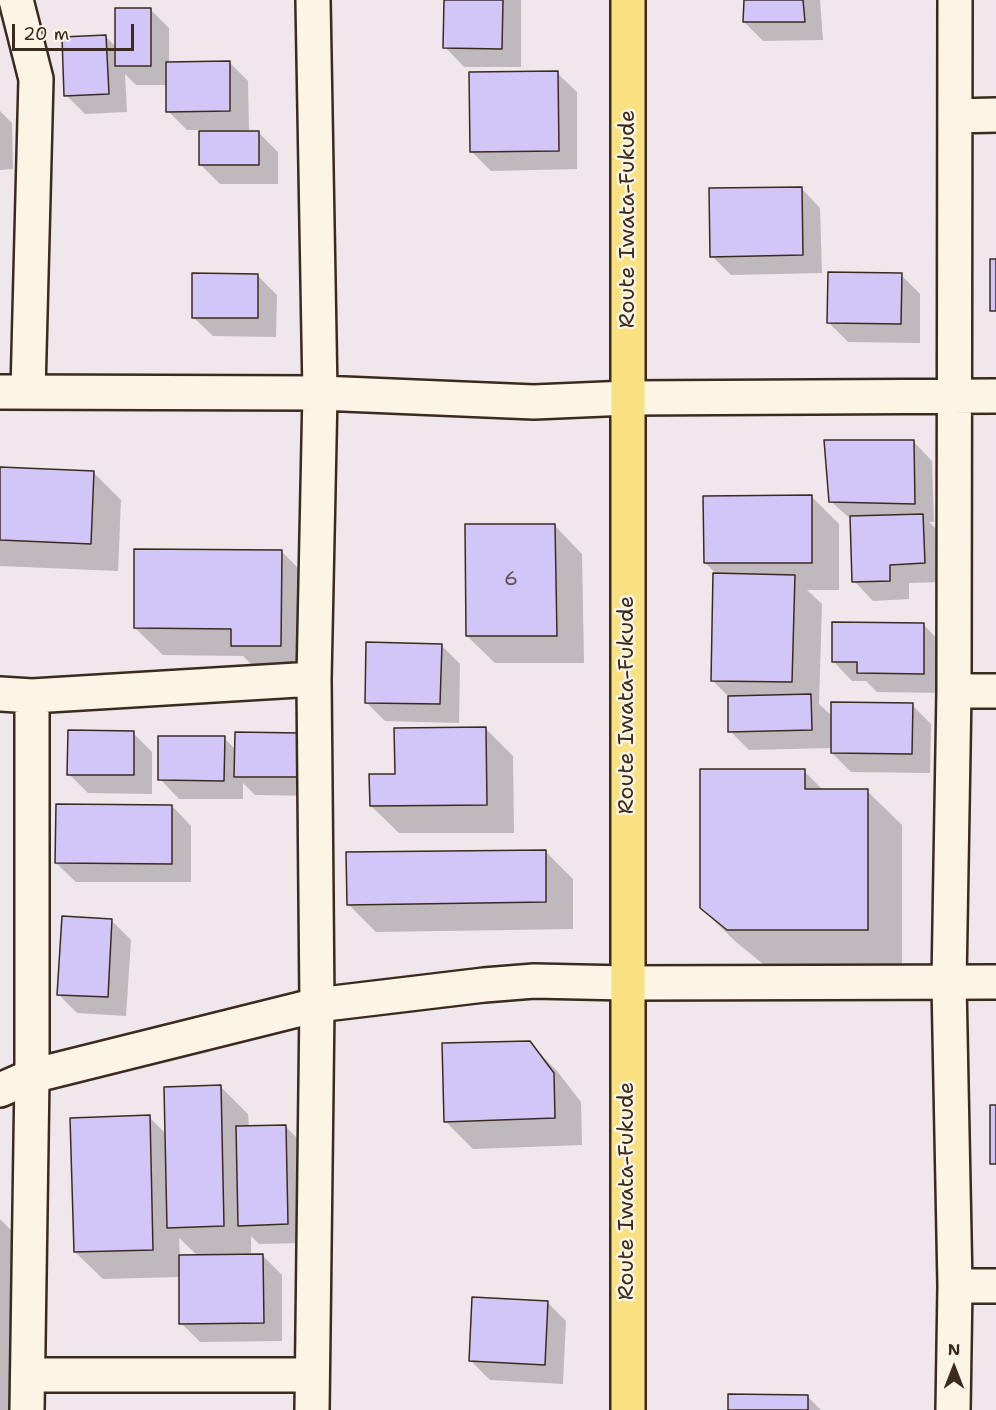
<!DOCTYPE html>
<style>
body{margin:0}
#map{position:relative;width:996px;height:1410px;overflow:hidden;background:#efe7eb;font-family:"Shantell Sans",sans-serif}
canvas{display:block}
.north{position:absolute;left:924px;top:1338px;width:60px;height:60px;-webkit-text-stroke:4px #fcf5e5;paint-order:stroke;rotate:0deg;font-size:16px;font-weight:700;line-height:24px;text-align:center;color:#3b2a1e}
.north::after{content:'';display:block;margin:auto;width:21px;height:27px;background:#3b2a1e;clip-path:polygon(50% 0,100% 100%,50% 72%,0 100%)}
.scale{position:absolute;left:12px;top:24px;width:122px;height:27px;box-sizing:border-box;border:3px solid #3b2a1e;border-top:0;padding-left:8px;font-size:18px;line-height:21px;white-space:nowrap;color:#3b2a1e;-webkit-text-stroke:4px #fcf5e5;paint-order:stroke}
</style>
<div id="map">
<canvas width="996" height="1410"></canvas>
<div class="north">N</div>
<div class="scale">20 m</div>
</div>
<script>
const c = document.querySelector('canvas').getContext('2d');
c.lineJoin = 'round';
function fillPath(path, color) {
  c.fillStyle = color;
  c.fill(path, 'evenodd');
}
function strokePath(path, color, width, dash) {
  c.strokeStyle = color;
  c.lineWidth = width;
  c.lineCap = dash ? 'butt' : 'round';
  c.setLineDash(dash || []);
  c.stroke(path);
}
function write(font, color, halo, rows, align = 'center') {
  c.font = font + ' "Shantell Sans",sans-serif';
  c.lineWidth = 5;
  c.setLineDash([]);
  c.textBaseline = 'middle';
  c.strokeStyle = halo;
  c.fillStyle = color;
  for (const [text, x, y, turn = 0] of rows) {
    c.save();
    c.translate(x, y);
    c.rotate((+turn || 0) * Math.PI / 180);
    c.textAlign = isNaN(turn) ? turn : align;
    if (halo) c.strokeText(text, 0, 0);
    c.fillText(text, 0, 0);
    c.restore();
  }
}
const shadow = new Path2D(`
 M445,0H521V67H464L445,47Z
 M745,0H820L823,40L763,41L744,22Z
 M150,9L169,28V63L229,62L248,81L249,130H241V133H259L278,152V184H220L201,165V130H187L168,111V85H136L125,74L127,112L85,114L66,95L105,36L117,48Z
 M557,73L577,92V169L491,171L471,151Z
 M0,111L12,123L13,169L0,170Z
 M801,188L820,208L822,273L731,275L712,256Z
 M901,275L920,294V343L848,342L828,322Z
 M258,276L277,295L276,337L213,336L193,317Z
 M913,441L932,461L934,522H929L942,534L943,582L909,583V599L873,601L854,581L852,520L830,501Z
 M0,469L94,473L121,500L118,571L0,566Z
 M811,496L839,524V590H807L822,604L819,704L833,717L912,705L931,724L930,773L851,772L832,753V748L749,750L730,731L729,697L712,680L718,575L705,563Z
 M555,526L582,554L584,663H495L467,636Z
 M281,551L309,579L308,673H260L243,656L163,655L135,628Z
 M923,624L942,644V693L877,692L866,681H852L833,661Z
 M441,645L460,664L459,723L385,721L366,702Z
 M485,728L513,756L514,833H399L371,806Z
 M133,733L152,752V794L88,793L69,774Z
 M300,735L320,796L255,795L243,783V799H179L160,779L224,738L236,750Z
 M804,771L824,791H867L902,825V964H763L736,942L701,908Z
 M172,806L191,826V882H76L56,863Z
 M545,851L573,879V929L376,932L348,904Z
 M111,920L131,940L126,1016L77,1013L58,994Z
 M529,1043L557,1071L581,1102L582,1145L473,1149L445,1121Z
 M221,1087L248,1114L249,1127L285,1126L305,1146L307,1243L259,1244L251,1236V1256H263L282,1275V1341L200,1342L181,1323V1277L103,1279L75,1252L149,1117L166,1134ZM179,1238L198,1256L180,1257Z
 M0,1219L25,1244L27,1410H0Z
 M547,1302L566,1321L563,1384L490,1380L470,1360Z
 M808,1397L821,1410H729Z`);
const building = new Path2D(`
 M444,0H503L502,49L443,48Z
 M744,0H803L805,22H743Z
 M115,8H151V66H115Z
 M106,35L109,94L64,96L62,37Z
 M230,61V111L166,112V62Z
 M558,71L559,151L470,152L469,72Z
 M199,131H259V165H199Z
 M802,187L803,255L710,257L709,188Z
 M990,259H996V311H990Z
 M828,272L902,273L901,324L827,323Z
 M192,273L258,274V318H192Z
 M824,440H914L915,504L829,502Z
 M0,467L94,471L91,544L0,540Z
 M812,495V563H704L703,496Z
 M923,514L925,563L890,565V581L852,582L850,516Z
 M465,524H555L557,636H466Z
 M134,549L282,550L281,646H231V629L134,628Z
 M713,573L795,575L792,682L711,681Z
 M832,622L924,623V674L857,673V662H832Z
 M366,642L442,644L440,704L365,703Z
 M811,694L812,730L728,732V696Z
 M831,702L913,703L912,754L831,753Z
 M486,727L487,805L370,806L369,774H395L394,728Z
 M68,730L134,731V775H67Z
 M235,732L301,733V777H234Z
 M158,736H225L224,781L158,780Z
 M700,769H805V789H868V930H727L700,908Z
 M56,804L172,805V864L55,863Z
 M546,850V902L347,905L346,852Z
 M62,916L112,919L108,997L57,995Z
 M530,1041L554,1073L555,1118L444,1122L442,1043Z
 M221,1085L224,1226L167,1228L164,1087Z
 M990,1105H996V1164H990Z
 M150,1115L153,1250L74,1252L70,1118Z
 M286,1125L288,1224L238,1226L236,1126Z
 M263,1254L264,1323L179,1324V1255Z
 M472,1297L548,1301L545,1365L469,1361Z
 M728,1394L808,1395V1410H728Z`);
const minor = new Path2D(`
 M16,0L36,79L28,391
 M955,116L996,115
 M0,392L320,393L534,402L628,398L996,396
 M954,691H996
 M0,694L32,696L314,679
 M955,1286H996
 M28,1375H312
 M27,1410L32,1076V696
 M312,1410L317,1005L314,679L320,393L313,0
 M953,1410L955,1286L949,983L954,691L955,0`);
const tertiary = new Path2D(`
 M0,1090L32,1076L317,1005L484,985L534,981L626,983L996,982`);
const primary = new Path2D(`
 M628,0V1410`);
const numberNames = [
 ["6",511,580]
];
const streetNames = [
 ["Route Iwata-Fukude",628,219,-90],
 ["Route Iwata-Fukude",627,705,-90],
 ["Route Iwata-Fukude",627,1191,-90]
];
fillPath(shadow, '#0003');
fillPath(building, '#d2c6f9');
strokePath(building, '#3b2a1e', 1.5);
strokePath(minor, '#3b2a1e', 38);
strokePath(tertiary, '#3b2a1e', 38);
strokePath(primary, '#3b2a1e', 38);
strokePath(minor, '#fcf5e5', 33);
strokePath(tertiary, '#fcf5e5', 33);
strokePath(primary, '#f9e181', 33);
write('20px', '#615155', null, numberNames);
write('22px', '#3b2a1e', '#fcf5e5', streetNames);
</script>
